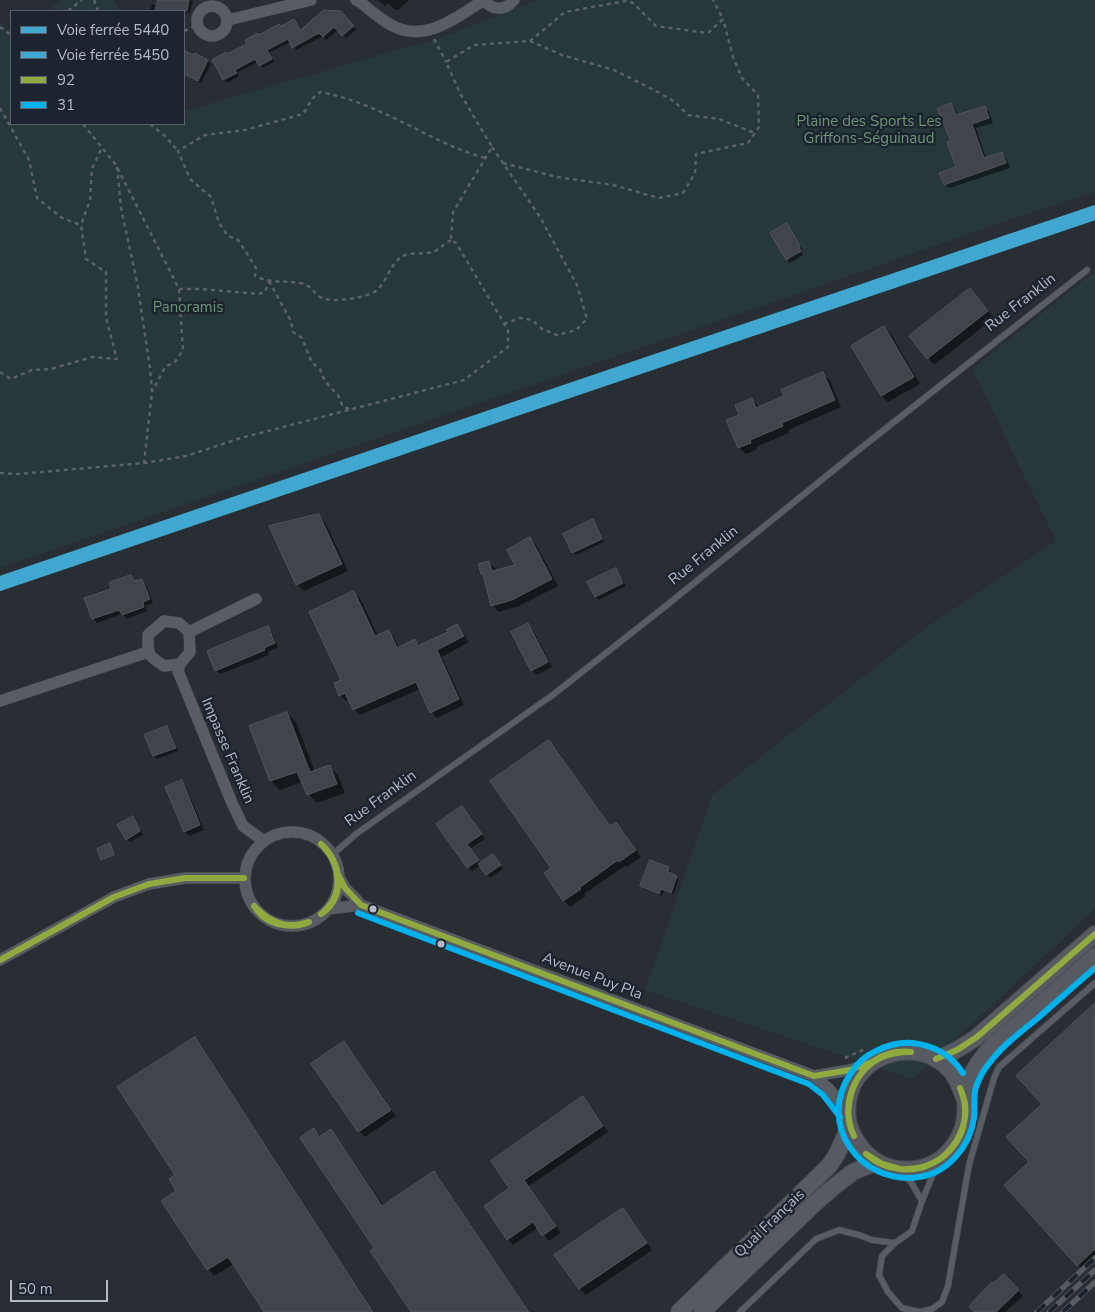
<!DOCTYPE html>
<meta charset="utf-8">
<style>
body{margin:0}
#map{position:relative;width:1095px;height:1312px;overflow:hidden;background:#292e34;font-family:"Nunito Sans",sans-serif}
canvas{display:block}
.legend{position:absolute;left:10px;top:10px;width:175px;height:115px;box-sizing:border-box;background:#1c242f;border:1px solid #58606b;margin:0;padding:6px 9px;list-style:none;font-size:15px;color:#b2bac6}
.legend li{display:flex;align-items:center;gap:10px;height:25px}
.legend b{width:25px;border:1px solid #58606b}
.scale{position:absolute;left:10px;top:1280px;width:98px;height:22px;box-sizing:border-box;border:2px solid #b2bac6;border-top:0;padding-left:6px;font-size:15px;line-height:18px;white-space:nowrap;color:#b2bac6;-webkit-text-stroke:4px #1c242f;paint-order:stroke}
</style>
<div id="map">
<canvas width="1095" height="1312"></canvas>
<ul class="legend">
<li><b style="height:6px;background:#40a8d0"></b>Voie ferrée 5440</li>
<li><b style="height:6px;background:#40a8d0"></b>Voie ferrée 5450</li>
<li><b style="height:6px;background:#8fab40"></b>92</li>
<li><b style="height:6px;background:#00b1eb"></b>31</li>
</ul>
<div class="scale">50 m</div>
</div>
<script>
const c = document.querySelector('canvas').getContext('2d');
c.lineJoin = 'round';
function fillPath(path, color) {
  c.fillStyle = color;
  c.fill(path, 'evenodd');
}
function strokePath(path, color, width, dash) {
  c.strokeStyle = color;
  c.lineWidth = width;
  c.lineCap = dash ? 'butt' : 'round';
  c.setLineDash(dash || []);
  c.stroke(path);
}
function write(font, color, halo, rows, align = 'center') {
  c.font = font + ' "Nunito Sans",sans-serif';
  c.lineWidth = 5;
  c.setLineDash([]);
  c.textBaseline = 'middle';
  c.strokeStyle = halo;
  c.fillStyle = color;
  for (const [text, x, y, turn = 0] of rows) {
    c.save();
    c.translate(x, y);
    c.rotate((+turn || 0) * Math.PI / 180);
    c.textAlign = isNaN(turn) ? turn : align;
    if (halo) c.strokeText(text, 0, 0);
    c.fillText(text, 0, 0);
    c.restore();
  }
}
const green = new Path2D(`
 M61,0H114L120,11H48Z
 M538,0H1095V192L1003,222L800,293L0,568V23L11,31V124H184V111L439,38Z
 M1095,271V909L913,1079L645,990L712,795L924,629L1056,541L972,369Z`);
const shadow = new Path2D(`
 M159,0H193L190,13L184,12V14V11H150L152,4L158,6Z
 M378,0H409L398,10L394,9L388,3L385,6Z
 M344,15L356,30L346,38L338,30L326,40L323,36L296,50L291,42L269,53L274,62L263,68L258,62L237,73L239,76L227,83L224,80L214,60L227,55L248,44L259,36L281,27L294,20L301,31Z
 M184,52L194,57L195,54L208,61L211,64L201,83L184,74Z
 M950,105L955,109L958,116L985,108L989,112L993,123L976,128L986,158L1002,153L1006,158L1010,168L949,188L945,184L957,168L952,142Z
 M789,228L802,249L801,250L803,255L790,263L787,260L772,234Z
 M970,289L994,318L934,365L928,358Z
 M884,328L891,334L920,384L888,402L882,396L852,346Z
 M823,374L830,380L841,407L788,430L789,433L756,447L757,450L746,454L739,448L728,421L741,416L752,399L759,408L786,397Z
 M318,515L325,522L348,571L304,591L297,584Z
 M592,520L595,523L604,542L576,555L573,553L564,534Z
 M530,539L537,546L558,586L519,606L499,612L492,605L485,576L482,574L489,562L496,569V571L517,566Z
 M615,569L618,572L626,586L599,600L596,597Z
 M131,576L136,582L142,580L146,584L153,603L146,606L147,611L127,619L122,614L97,623L93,618Z
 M354,592L360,598L378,636L388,631L394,637L399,648L415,641L420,646L449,633L457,626L463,632L469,642L442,657L464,705L437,718L431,712L420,689L360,715L354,709L350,699L346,701L340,695Z
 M528,625L533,630L552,667L537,675L532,670Z
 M268,628L272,632L278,648L268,652L269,655L220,674L216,670Z
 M287,713L296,722L315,772L329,766L338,775L345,793L317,803L308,794L302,782L280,790L271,781Z
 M167,727L170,730L178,751L157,759L154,756L146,735Z
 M549,741L555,747L611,827L616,824L623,830L641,857L627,867L625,866L584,894L586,896L570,907L564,901L545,874L552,869Z
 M182,782L186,787L204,830L190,836L185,832L167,788Z
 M466,812L485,839L471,848L481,863L496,858L503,869L490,878L481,865L472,871L468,867L438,824Z
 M133,818L135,821L143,835L130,842L127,839Z
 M110,846L114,856L103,860L102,859Z
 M669,868L671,871L670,874L676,877L679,879L673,894L664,891L662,896L644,889L642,886Z
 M1095,1005V1262L1085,1271L1078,1265L1031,1162L1043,1104Z
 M195,1038L201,1045L374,1312H265L234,1264L214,1276L208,1269L178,1191Z
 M344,1043L350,1049L396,1116L365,1137L359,1131Z
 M583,1098L589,1104L608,1132L529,1186L561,1233L549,1241L538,1228L513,1245L507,1239L511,1189Z
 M313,1130L321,1138L331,1131L337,1138L384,1206L434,1172L440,1179L530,1312H413L375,1249Z
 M623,1210L629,1216L652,1250L586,1295L580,1289Z
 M1003,1275L1023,1296L1005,1312H976Z`);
const building = new Path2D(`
 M158,0H189L187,11H155Z
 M324,10L341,11L354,26L342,36L334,27L323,37L319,33L292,48L288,39L267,50L272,59L259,66L255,59L235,70L237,73L223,80L212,60L226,52L227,54L247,44L245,40L258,33L259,35L279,24L281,26L294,19L300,30Z
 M184,50L193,55L195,53L208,60L198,81L184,74Z
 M951,103L956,115L985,106L989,118L972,124L984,158L1002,152L1006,163L944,185L939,173L956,167L947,142L951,141L937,109Z
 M787,223L800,246L799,247L801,251L786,260L770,233Z
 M970,288L988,311L927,359L909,336Z
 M884,326L914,377L881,396L851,346Z
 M823,372L835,400L782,423L783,426L750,440L751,443L738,448L726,420L739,415L735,405L752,398L756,408L784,396L781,390Z
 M319,514L342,564L296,585L269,526Z
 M593,519L602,539L572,553L563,534Z
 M530,537L552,579L512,600L491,606L483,574H481L478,564L489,561L492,571L515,565L507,550Z
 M616,568L623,583L595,597L587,582Z
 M131,575L134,581L142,579L150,599L143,602L144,607L122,615L119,610L92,619L84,598L111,589L109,583Z
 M354,591L375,636L389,630L397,648L415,639L418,646L448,632L446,630L457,624L464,636L437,650L459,699L430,713L416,682L353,710L345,693L339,696L334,683L341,680L309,612Z
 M528,623L548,662L531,671L511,632Z
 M268,626L275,643L264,648L265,650L215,671L207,651Z
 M287,712L310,772L330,765L337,784L307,795L297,772L270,781L249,726Z
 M167,726L176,748L153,756L144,735Z
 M549,740L610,826L616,822L636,850L619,862L618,860L579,888L581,889L563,901L544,873L551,868L490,781Z
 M182,780L200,825L184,832L165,787Z
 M462,806L482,834L467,844L479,860L467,868L436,824Z
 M133,816L140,831L126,840L117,825Z
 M110,843L114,855L101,860L97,849Z
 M493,854L501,865L486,875L478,864Z
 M650,860L669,867L668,872L677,876L671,893L661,889L659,894L640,886Z
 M1095,1003V1249L1077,1266L1004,1185L1029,1162L1006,1137L1042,1104L1016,1076Z
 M195,1037L373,1312H264L228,1257L207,1270L161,1201L176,1191L169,1179L175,1175L117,1087Z
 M344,1041L391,1110L358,1132L311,1064Z
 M583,1096L603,1126L524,1180L556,1226L542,1236L533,1222L507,1240L484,1206L509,1188L491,1161Z
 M314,1128L319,1137L331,1129L382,1206L434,1171L529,1312H411L370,1251L374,1248L300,1138Z
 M623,1208L647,1243L579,1289L554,1255Z
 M1004,1274L1019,1290L996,1312H974L969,1306L992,1282L993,1283Z`);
const path = new Path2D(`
 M94,0L98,11
 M68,11L82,0
 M0,27L11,35
 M184,31L197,25
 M434,39L446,62
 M530,41L562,55L614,70L656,91L675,102L688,115L719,119L755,133
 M0,108L29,160L37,198L62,218L81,225
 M83,124L116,165L179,289L183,350L175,362L165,367L152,392
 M150,124L165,136L178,151
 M492,147L540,217L577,285L587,319L576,330L557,335L542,329L532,320L520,318L504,324
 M503,163L557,177L613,185L659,198L683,193L695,173L696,154L748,143L759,127L758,95L742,78L733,57L723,19
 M117,167L121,208L137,282L150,368L152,392L144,463
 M451,240C445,243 441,248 435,251C428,255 413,252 405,255C390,262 388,280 377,290C368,298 331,303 322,298C313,294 312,285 300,283C284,280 272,284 255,276L256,268L246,252L238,240L228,236L219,223L211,197L190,179L178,151L205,135L245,130L303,114L313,98L320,92C365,100 404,124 445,143C458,149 472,154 485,158
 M269,281L291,321L293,332L302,338L312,363L320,369L323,377L329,386L338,395L343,407L350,409
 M179,289H201L259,294L265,292L269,281
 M0,372L11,379L32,370L51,369L92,357L117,359L106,318V272L86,259L81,225L90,200L92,169L102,147
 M0,473L19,474L144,463L186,456L241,438L464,380L508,347V330L456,243L451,240L453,212L492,147L461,95L446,62L474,45L530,41L565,12L626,1L633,3L656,26L708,33L723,19L713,0
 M845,1058L865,1049`);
const lane = new Path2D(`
 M332,855L356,834L554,694L667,605L861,448L1087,270
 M901,1173L911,1182L922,1201
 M895,1243L882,1256L879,1275L888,1292L902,1308L920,1312L932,1309L942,1302L948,1286L969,1165L994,1078L999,1067L1006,1061L1095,983
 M740,1312L816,1239L839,1230L859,1235L872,1240L895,1243L912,1231L922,1201L936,1167`);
const street = new Path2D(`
 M356,0C363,3 368,9 375,14C380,18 386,22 391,25C425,44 457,17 484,0
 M484,0C493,11 505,11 514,0
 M197 21a15 15 0 1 1 30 0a15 15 0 1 1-30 0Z
 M228,20L311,0
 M164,621L179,623L189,632L190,652L180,664L164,666C147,655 148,655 148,635Z
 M189,632L256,599
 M180,664L178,671L232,803L243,826L264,841
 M0,701L148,652
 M245 879a47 47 0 1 1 94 0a47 47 0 1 1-94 0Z
 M339,877L345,888L357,900L361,905
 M328,909L361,905L814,1076L829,1089L847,1111
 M0,960L114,897L149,884L185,878H244
 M814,1076L850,1070L868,1064`);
const secondary = new Path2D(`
 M936,1059C951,1054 963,1047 977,1037L1095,934
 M965,1100C961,1089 958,1079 950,1070C917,1034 855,1054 848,1101C847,1111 847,1122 851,1131C857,1144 865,1155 877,1162C891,1170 906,1171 921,1168C944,1163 963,1140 965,1117C966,1107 965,1097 967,1087C970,1075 977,1064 985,1054C996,1040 1011,1030 1024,1018C1048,998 1071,977 1095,956
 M679,1312L829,1166L837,1154L849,1127
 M702,1312L813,1205L836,1185L853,1172L862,1168L878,1162`);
const rail = new Path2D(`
 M1037,1312L1095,1258
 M1049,1312L1095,1270
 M1063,1312L1095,1282`);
const bus1 = new Path2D(`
 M321,844C341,861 347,898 321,914
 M321,844C341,864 345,895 321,914
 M339,876L345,888L361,905L814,1076L850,1070L872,1062
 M254,906C265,917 277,926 293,925C298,925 304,923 309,922
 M254,906C256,909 259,913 262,916C275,926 294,929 309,922
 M0,960L114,897L149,884L185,878H244
 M936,1059L957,1050L977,1037L1095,934
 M854,1136C835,1098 865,1046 911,1052
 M854,1136C841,1109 852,1072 880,1058C890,1053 900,1052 911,1052
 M866,1154L882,1164L900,1169
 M866,1154C876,1163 887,1168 900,1169
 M940,1159C957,1146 968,1124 965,1103C964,1098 962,1093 960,1088
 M940,1159C964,1142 971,1114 960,1088
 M900,1169C915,1170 928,1167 940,1159
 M900,1169C915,1171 928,1167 940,1159`);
const bus2 = new Path2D(`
 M358,913L809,1084L823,1095L840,1117
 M963,1073C951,1055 933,1045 912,1043C899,1042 888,1045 876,1051C865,1056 857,1063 851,1073C816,1123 860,1186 919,1177C948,1173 970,1146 974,1118C975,1108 973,1097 976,1087C979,1078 984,1069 991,1061C1004,1044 1022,1031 1038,1018C1057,1001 1076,984 1095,968`);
const rail1 = new Path2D(`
 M0,587L1095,216`);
const rail2 = new Path2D(`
 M0,580L1095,209`);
const markers = [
 [373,909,4.5,"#b2bac6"],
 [441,944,4.5,"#b2bac6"]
];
const parkNames = [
 ["Plaine des Sports Les",869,122],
 ["Griffons-Séguinaud",869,139],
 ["Panoramis",188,308]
];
const streetNames = [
 ["Rue Franklin",1021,303,-38],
 ["Rue Franklin",704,556,-39],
 ["Impasse Franklin",227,751,67],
 ["Rue Franklin",381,799,-36],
 ["Avenue Puy Pla",592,977,21],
 ["Quai Français",770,1224,-44]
];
fillPath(green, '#263839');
fillPath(shadow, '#0007');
fillPath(building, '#41454b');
strokePath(building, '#50555c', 1);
strokePath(lane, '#464a4f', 7);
strokePath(street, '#464a4f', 12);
strokePath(secondary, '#464a4f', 18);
strokePath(path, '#5b6167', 2.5, [4, 4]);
strokePath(lane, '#585c63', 5.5);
strokePath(street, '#585c63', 11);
strokePath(secondary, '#575b61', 16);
strokePath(rail, '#575b60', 5.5);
strokePath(rail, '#1c242f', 4, [11]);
strokePath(bus1, '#8fab40', 6);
strokePath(bus2, '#00b1eb', 6);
strokePath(rail1, '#40a8d0', 8);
strokePath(rail2, '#40a8d0', 8);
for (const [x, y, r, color] of markers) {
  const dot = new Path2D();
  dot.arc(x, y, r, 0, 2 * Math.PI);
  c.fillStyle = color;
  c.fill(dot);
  strokePath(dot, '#1c242f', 2);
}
write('15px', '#6b9573', '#1c242f', parkNames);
write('15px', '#b2bac6', '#1c242f', streetNames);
</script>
